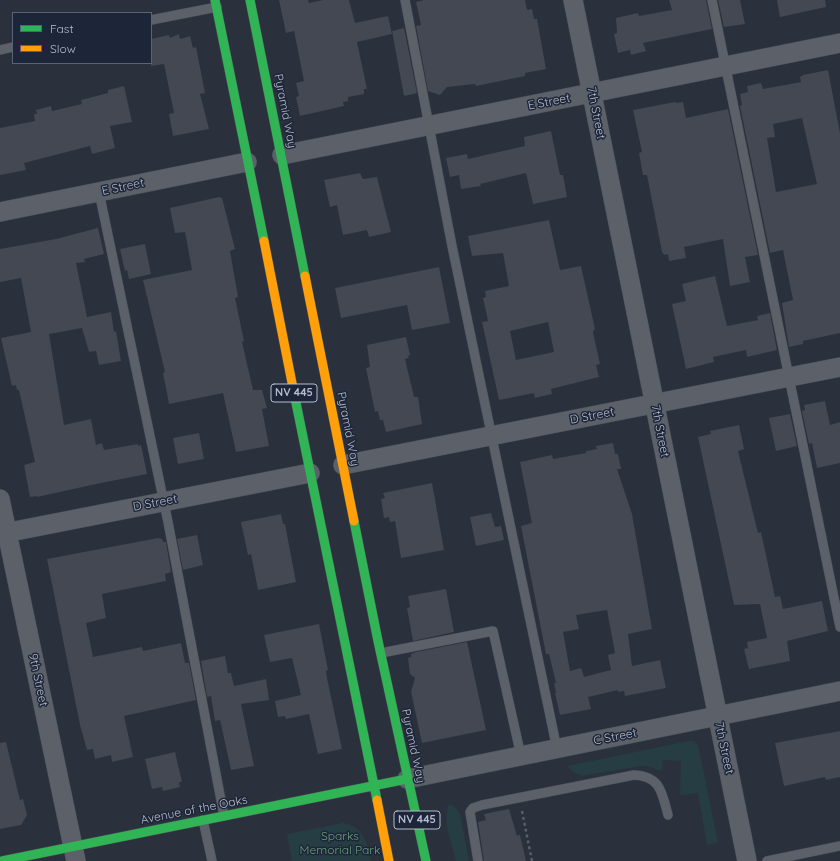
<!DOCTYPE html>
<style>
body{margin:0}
#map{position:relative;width:840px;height:861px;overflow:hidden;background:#2a313c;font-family:Quicksand,sans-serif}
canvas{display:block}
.legend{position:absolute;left:12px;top:12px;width:140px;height:52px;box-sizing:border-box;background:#1d2638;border:1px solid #5a6274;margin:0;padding:5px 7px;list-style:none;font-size:12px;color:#b5bccd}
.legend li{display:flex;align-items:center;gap:8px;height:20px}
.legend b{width:20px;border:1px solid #5a6274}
</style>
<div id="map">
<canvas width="840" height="861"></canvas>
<ul class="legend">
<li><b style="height:5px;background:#30b455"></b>Fast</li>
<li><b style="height:5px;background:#ff9f0a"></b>Slow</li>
</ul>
</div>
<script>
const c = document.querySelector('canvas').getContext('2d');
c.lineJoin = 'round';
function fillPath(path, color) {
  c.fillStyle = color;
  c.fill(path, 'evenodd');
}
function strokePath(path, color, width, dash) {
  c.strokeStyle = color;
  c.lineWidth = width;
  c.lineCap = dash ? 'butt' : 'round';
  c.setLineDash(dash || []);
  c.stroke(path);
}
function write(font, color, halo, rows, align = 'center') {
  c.font = font + ' Quicksand,sans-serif';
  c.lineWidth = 3;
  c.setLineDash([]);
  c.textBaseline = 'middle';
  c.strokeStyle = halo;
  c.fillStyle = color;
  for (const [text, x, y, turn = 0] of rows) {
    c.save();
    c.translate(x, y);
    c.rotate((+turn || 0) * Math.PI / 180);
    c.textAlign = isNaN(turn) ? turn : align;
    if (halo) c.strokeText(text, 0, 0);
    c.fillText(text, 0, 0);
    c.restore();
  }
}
const green = new Path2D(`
 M689,741H694L698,745L718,842L707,845L698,793L680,795L681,761L663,760L662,771L647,766H640L582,776L573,772L567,766Z
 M449,804L456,808L460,814L469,861H456C452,843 442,822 449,804Z
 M343,823C364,827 367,842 371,861H292L287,834Z`);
const building = new Path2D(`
 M279,0H308L309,3L323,0H349L355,23L388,16L392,34L357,42L367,89H364V94L348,97V101L343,102L344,106L300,116L296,97L299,96L296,83L304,81L294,31L286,33Z
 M424,0H525L527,10L532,9L534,19H537L546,69L525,73V76L476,86L475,84L447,87L440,95L428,91L416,26L421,25L416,2Z
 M669,0H706L712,29L643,43L646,51L631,55L630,50L618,53L614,34L617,33L616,18L638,13L639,16L672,10Z
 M718,0H740L745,24L724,27Z
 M777,0H825L826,7L780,17Z
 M404,28L417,93L404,96L392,31Z
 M179,34L180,39L190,36L193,48L196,47L205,93L200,94L209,129L173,136L169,114L174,113L164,64L151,66V39L169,35L170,38Z
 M828,70L840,133V333L803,341V344L789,347L782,303L793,300L783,250L770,253L740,106L742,105L740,94L748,92L747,86L761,83L763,89L801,82L800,77L803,75ZM802,118L817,184L776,192L767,138L775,137L773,124Z
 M124,86L132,122L110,126L115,148L92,154L90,146L24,163L26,170L0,175V128L35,121L34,114H37L36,110L51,106L52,111L82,104L81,100L108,93V90Z
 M675,102L676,103L683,102L686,118L728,109L758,255L745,257L750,282L730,286L723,239L684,247L686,258L669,261L668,254L664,255L662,252L647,175H643L639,153L642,152L633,110Z
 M551,131L560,175H563L567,197L533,204L526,173L480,184L481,186L461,189L459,175L450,177L446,158L467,154L468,159L525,146L524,137Z
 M360,173L363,179L377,177L391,232L369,237L367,230L343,235L337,205L330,207L324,180Z
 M219,197L222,198L235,249L230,251L238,297L235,298L244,341L242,342L253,390H262L267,408L262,409L269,446L236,452L223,393L169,404L163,373L165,372L143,280L192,270L185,232L175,233L170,208Z
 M549,220L560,270L581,266L595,329L593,332L600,364L596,365L599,377L551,389L552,394L535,398L534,393L499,400L482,322L488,321L483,298L486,297L485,291L509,286L503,253L472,256L468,236ZM548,322L554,352L516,360L510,331Z
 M98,228L104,254L84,259L85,262L76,263L87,317L111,312L114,332L116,331L121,361L99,365L96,351L89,352L82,328L49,334L64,425L91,419L96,445L102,443L104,450L138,444V446L141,445L147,474L96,484L37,497V496L30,497L24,465L35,462L19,390H17L16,385L12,386L1,338L31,332L21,278L0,282V249L56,239Z
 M145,244L151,274L129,279L127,270L125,271L120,249Z
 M439,267L450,323L412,330L407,305L341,318L335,288Z
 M715,276L727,326L758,320L757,316L770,313L777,350L747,357L746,350L713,357L714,362L686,369L672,304L686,301L682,284Z
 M406,337L410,355L408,356L409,358L405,359L414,397H418L422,424L386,432L383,420H380L378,411L375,412L366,368L370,367L367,345Z
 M825,401L830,425L840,422V463L817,468L812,443L809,444L802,411L805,410L804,405Z
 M790,414L797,446L776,451L769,418Z
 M739,425L744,449L738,451L758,533L761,532L775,597L780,596L783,609L822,601L828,631L787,641L790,661L749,669L744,649L748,648L747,642L767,638L760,604L734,605L698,437L711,434L710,431Z
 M199,433L204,459L178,464L173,438Z
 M613,443L615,454H618L621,469H617L632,514L652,629L628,634L632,666L660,660L666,688L625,696L624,691L618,692V690L588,697L591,709L560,715L555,693H556L554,683H556L549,654H546L521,526L532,523L520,462L552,455L553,459L586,453V451L597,449L596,446ZM607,610L615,653L608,655L611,670L584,677L581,668L570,671L563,632L579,629L576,615Z
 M432,483L444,550L401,558L395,521L390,522L389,517L384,518L381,499L385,498L383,493Z
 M491,513L495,527L501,526L504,540L476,546L470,517Z
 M281,514L283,524H285L296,582L258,590L251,554L248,555L241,522Z
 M197,535L203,565L183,570L177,539Z
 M158,538L162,539L163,542H166L171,572L165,574L166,581L102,594L106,618L86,623L93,657L142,647L143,651L181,643L185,663H189L196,700L124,716L133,757L112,762L111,755L95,759L93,749L87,750L80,725L47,559Z
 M446,589L454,632L413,641L407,608L410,607L408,596Z
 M319,624L328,670L326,671L327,678L342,749L318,754L309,714L286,719L285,716L278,717L275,701L301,695L292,658L270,662L264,635Z
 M467,642L486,730L422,743L411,692L415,678L410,674L408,658L411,657V654L416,652Z
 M225,656L228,673H231L234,686L266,679L269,700L241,704L254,766L231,770L220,720L215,721L211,696L207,697L201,661Z
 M840,731V777L826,780L825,777L784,786L775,743Z
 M6,742L20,800L23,799L27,815L21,825L0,829V743Z
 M175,752L182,782H179L180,787L163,791L162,787L152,789L145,759Z
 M509,809L517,836L520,835L526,861H484L478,822L486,820L484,814Z`);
const path = new Path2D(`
 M522,811L532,861`);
const lane = new Path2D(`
 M405,0L452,246L557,749
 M712,0L840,627
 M151,20L217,7
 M0,50L13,47
 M99,192L168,522L224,816
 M381,653L493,631L521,756
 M203,820L212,861
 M478,861L470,812L473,808L482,805L634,775C660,776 662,792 668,815
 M767,861L840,846`);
const street = new Path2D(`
 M573,0L747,861
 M282,155L840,43
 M0,212L247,162
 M343,465L840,367
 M0,499L76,861
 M0,534L310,473
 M407,779L840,691`);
const fast = new Path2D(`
 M215,0L264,241
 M250,0L305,276
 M293,388L377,800
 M354,521L378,641L426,861
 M2,861L407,779`);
const slow = new Path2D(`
 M264,241L293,388
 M305,276L354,521
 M377,800L389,861`);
const shields = [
 [294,393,46],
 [417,820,46]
];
const shieldNames = [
 ["NV 445",294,393],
 ["NV 445",417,820]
];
const streetNames = [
 ["E Street",549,102,-11],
 ["Pyramid Way",285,111,79],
 ["7th Street",596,113,79],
 ["E Street",123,187,-12],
 ["D Street",592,416,-11],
 ["Pyramid Way",348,429,79],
 ["7th Street",660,431,79],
 ["D Street",155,503,-11],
 ["9th Street",38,680,78],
 ["C Street",615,737,-11],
 ["Pyramid Way",413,746,78],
 ["7th Street",724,748,78],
 ["Avenue of the Oaks",194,810,-11]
];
const parkNames = [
 ["Sparks",340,836],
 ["Memorial Park",340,850]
];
fillPath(green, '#263d43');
fillPath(building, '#434852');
strokePath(lane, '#474c55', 10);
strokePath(street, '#474c55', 20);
strokePath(fast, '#474c55', 10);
strokePath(slow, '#474c55', 10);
strokePath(path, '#595e67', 2.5, [3, 3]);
strokePath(lane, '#5c6069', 9);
strokePath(street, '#5c6069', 19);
strokePath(fast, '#30b455', 9);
strokePath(slow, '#ff9f0a', 9);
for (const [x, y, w] of shields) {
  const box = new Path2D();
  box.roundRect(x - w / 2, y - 9, w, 18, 3);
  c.fillStyle = '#1d2638';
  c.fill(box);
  strokePath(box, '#b5bccd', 1);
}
write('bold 11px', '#b5bccd', null, shieldNames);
write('12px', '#b5bccd', '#1d2638', streetNames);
write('12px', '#6aa07a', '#1d2638', parkNames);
</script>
